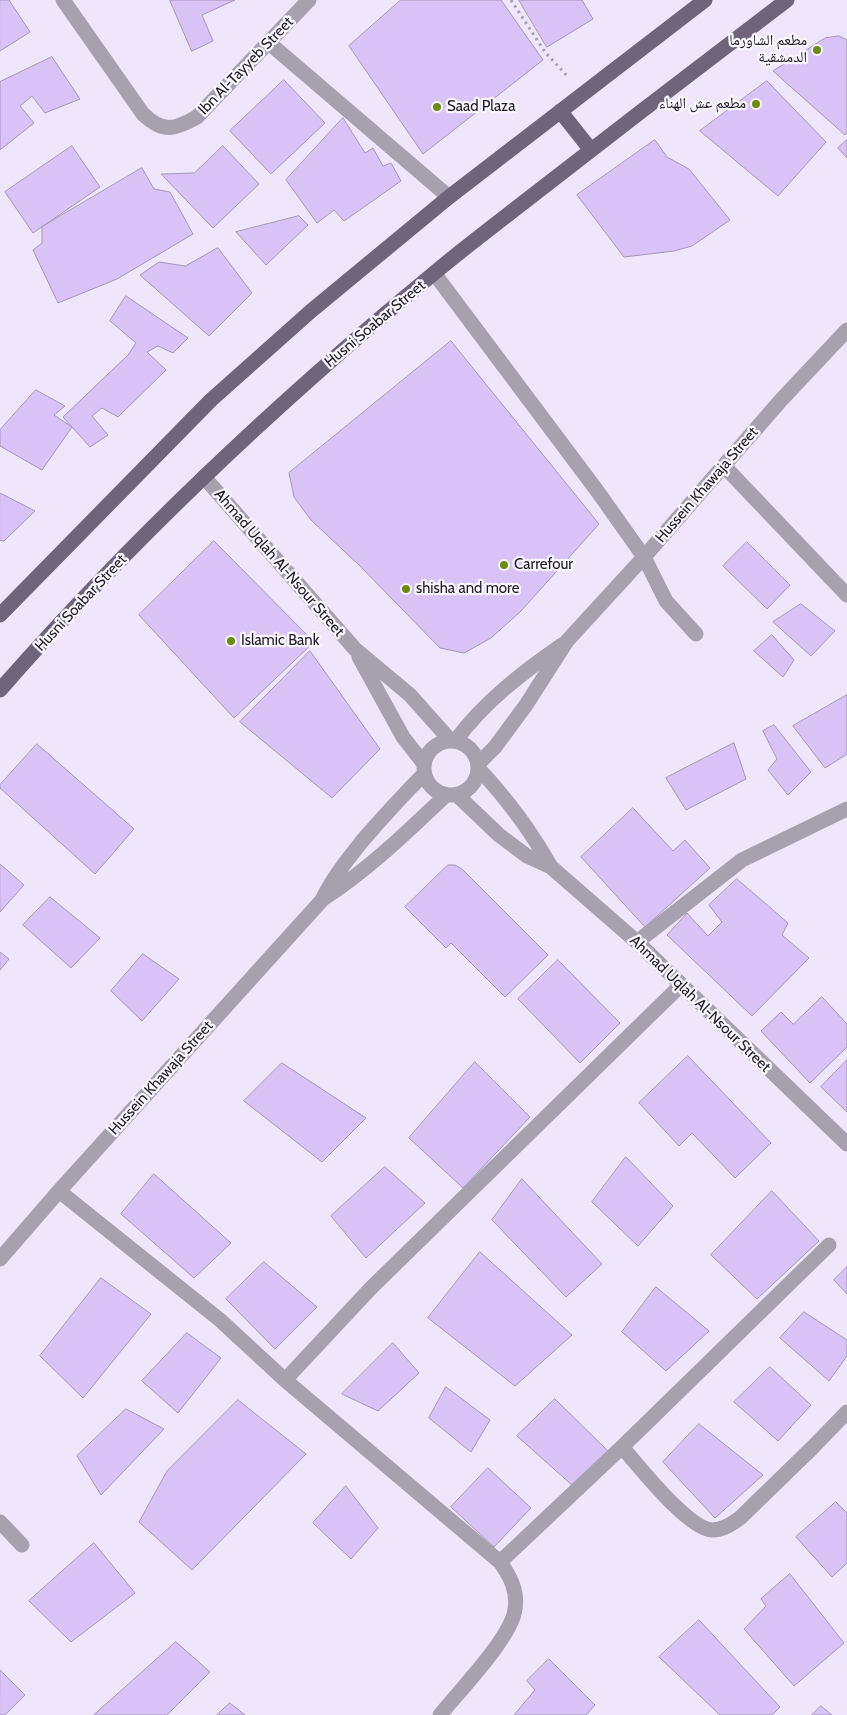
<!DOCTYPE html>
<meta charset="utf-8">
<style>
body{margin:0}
canvas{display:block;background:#efe6fb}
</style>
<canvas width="847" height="1715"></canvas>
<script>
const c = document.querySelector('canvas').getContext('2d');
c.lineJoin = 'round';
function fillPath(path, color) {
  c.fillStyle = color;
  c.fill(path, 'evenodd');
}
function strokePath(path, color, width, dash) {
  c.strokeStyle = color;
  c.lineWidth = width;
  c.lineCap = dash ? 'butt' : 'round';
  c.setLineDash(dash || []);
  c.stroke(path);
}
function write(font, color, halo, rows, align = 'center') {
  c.font = font + ' Cabin,"Noto Naskh Arabic",sans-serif';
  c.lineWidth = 4.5;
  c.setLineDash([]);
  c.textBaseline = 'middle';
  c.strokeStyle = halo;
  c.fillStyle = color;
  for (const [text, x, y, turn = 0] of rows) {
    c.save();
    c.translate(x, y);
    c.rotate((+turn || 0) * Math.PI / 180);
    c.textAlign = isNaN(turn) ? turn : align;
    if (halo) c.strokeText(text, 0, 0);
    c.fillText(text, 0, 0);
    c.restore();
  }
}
const building = new Path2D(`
 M0,0H9L30,32L0,51Z
 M170,0H235L202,15L213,41L192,51Z
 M401,0H501L543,60L423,154L349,46Z
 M519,0H582L593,19L547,47Z
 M839,36L847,40V133L845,135L773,71L825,38Z
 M52,57L80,99L45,113L32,96L20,106L34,123L0,150V82Z
 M284,80L325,123L271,174L230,131Z
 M767,81L826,142L778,196L700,131Z
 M343,118L365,153L373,148L383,166L391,163L401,181L344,221L334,210L317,223L286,180Z
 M655,140L667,157L689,169L730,220L692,246L674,251L624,257L577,195Z
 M847,140V158L838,148Z
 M72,146L100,187L33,233L5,192Z
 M223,146L259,184L213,228L161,174L194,173Z
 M142,168L154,189L170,192L193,234L117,279L58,303L33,250L42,243V227Z
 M299,216L308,225L266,265L236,232Z
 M218,248L252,293L209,336L140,275L159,262L185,266Z
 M126,296L188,338L173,353L158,346L147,352L166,370L118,417L102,408L92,416L108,435L90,447L63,417L128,355L136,343L110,321Z
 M451,341L599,524L521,611L491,638L464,653L440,648L359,565L311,520L294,497L289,473Z
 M36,390L65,406L54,415L72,427L42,470L0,446V430Z
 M0,493L35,511L4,541L0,540Z
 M214,541L314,642L234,718L139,615Z
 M747,542L790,585L767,609L723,566Z
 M801,604L835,631L811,656L773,622Z
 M772,635L794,660L783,677L754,651Z
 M310,651L380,749L332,798L240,722Z
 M847,695V754L825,768L793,726Z
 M774,725L811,772L788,795L768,770L777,759L763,731Z
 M734,743L746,779L686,810L666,778Z
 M37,744L134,829L95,874L0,788V785Z
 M633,808L673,851L685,840L710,868L645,927L581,857Z
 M0,864L24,885L0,912Z
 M448,865H455L462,869L548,955L505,997L451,943L446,948L405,907Z
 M737,879L788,923L782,935L809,958L752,1016L667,935L687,913L708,936L722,922L709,905Z
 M50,897L100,938L71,968L23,925Z
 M0,952L9,959L0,970Z
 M143,954L179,979L142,1021L111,991Z
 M558,960L620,1023L580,1063L518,999Z
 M822,997L847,1024V1047L810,1083L761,1031L781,1012L793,1024Z
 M688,1056L771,1143L735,1178L692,1133L679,1146L639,1103Z
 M847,1060V1112L821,1087Z
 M475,1062L530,1117L463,1188L409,1138Z
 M282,1063L366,1118L322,1162L244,1101Z
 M626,1157L673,1206L638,1246L592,1202Z
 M385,1167L425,1203L366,1258L331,1216Z
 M154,1174L231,1243L194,1278L121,1214Z
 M522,1179L602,1264L566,1297L492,1220Z
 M772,1191L819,1241L757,1299L711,1255Z
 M480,1252L572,1335L515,1386L428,1318Z
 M264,1262L317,1307L275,1349L226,1299Z
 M847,1267V1294L834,1280Z
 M101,1278L151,1314L83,1398L40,1356Z
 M656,1287L709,1331L666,1371L622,1332Z
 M804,1312L847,1340V1356L829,1381L780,1338Z
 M187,1333L221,1358L178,1413L142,1381Z
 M393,1343L419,1373L378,1411L342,1394Z
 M770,1367L811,1405L778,1441L734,1402Z
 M446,1387L490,1420L471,1452L429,1418Z
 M555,1399L610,1453L573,1486L517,1436Z
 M238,1400L306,1454L192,1570L139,1522L167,1471Z
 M126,1409L164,1429L101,1495L77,1456Z
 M699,1424L763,1475L715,1518L663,1462Z
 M488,1468L531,1508L494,1547L451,1507Z
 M346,1486L378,1528L351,1559L313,1523Z
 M836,1502L847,1513V1563L832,1577L796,1537Z
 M94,1543L135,1593L71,1642L29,1601Z
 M790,1574L844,1643L794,1686L744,1629L766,1606L761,1599Z
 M699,1620L780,1707L772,1715H720L659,1657Z
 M176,1642L210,1672L167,1715H94Z
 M549,1659L595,1705L586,1715H514L535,1690L527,1681Z
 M0,1670L25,1695L5,1715H0Z
 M230,1703L245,1715H217Z
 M821,1706L832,1715H812Z`);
const path = new Path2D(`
 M511,0L545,52L569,78`);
const minor = new Path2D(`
 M63,0L143,114C163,133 174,130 197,117L309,0
 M268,42L449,197
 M434,273L598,492L644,557L666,601L696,634
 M724,466L847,595
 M204,477L355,649L410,695L450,740
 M359,657L403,737L424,764
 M456,740C484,702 523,672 562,645
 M424 768a27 27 0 1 1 54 0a27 27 0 1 1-54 0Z
 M478,764L495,747L526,705L567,641L644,557L782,399L847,330
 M479,769C507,799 531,831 551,867
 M457,795L499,835L527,856L551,867L637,942L847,1144
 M323,898C334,876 348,859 363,840C383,817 403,795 424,774
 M637,942L742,860L847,809
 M59,1191L220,1320L285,1380L500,1562C510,1576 518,1591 515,1609C512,1637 459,1691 440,1715
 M0,1259L59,1191L323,899C368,870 407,832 446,795
 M285,1380L371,1288L680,986
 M622,1447C639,1466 688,1529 712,1530C723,1530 732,1524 740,1518L812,1448L847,1412
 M0,1522L22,1545
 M500,1562L622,1447L829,1245`);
const major = new Path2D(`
 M560,111L591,150
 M0,615L211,400L311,311L449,197L705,0
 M0,690C131,540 279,401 433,274C464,248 496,224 528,199C614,132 700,66 787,0`);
const markers = [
 [817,50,5,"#6c8c0f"],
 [756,104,5,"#6c8c0f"],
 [437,107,5,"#6c8c0f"],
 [504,565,5,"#6c8c0f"],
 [406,589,5,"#6c8c0f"],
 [231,641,5,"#6c8c0f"]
];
const poiNames = [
 ["مطعم الشاورما",807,41,"right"],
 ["الدمشقية",807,58,"right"],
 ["مطعم عش الهناء",746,104,"right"],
 ["Saad Plaza",447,107],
 ["Carrefour",514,565],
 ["shisha and more",416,589],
 ["Islamic Bank",241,641]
];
const streetNames = [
 ["Ibn Al-Tayyeb Street",246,66,-46],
 ["Husni Soabar Street",375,324,-40],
 ["Hussein Khawaja Street",707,485,-49],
 ["Ahmad Uqlah Al-Nsour Street",279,563,49],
 ["Husni Soabar Street",81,603,-47],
 ["Ahmad Uqlah Al-Nsour Street",700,1004,44],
 ["Hussein Khawaja Street",161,1078,-48]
];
fillPath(building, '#d9c2f6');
strokePath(building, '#a396b5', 1);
strokePath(path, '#a8a0b2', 3, [2.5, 4]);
strokePath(minor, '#a7a1af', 15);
strokePath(major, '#6e647c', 15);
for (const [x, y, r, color] of markers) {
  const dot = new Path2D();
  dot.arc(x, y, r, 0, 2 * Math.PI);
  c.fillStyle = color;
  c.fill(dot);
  strokePath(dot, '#f9f6fd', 2);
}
write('15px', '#1f1a26', '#f9f6fd', poiNames, 'left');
write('15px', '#1f1a26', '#f9f6fd', streetNames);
</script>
